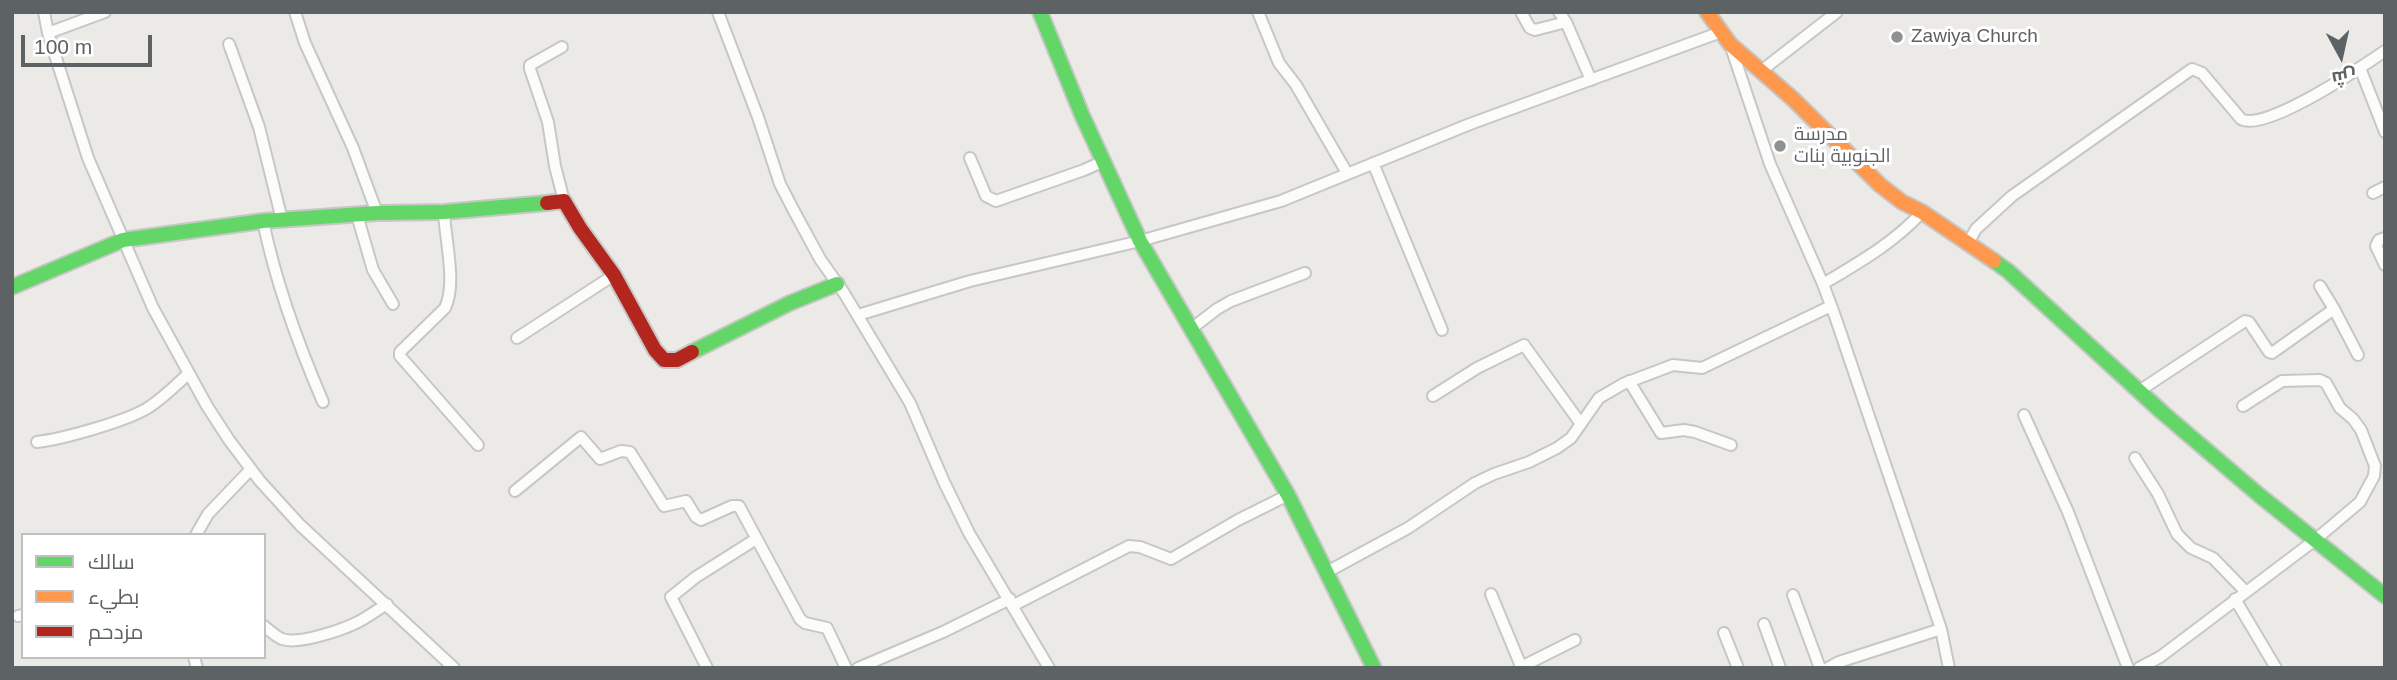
<!DOCTYPE html>
<meta charset="utf-8">
<style>
body{margin:0}
#map{position:relative;width:2397px;height:680px;overflow:hidden;background:#eceae7;font-family:Helvetica,Cairo,sans-serif}
canvas{display:block}
.frame{position:absolute;inset:0;border:14px solid #5d6264;pointer-events:none}
.legend{position:absolute;left:21px;top:533px;width:245px;height:126px;box-sizing:border-box;background:#fff;border:2px solid #bec0c1;margin:0;padding:9px 12px;list-style:none;font-size:21px;color:#5d6264}
.legend li{display:flex;align-items:center;gap:14px;height:35px}
.legend b{width:35px;border:2px solid #bec0c1}
.north{position:absolute;left:2306px;top:21px;width:70px;height:70px;-webkit-text-stroke:5px #fff;paint-order:stroke;rotate:172deg;font-size:19px;font-weight:700;line-height:28px;text-align:center;color:#5d6264}
.north::after{content:'';display:block;margin:auto;width:24px;height:32px;background:#5d6264;clip-path:polygon(50% 0,100% 100%,50% 72%,0 100%)}
.scale{position:absolute;left:21px;top:35px;width:131px;height:32px;box-sizing:border-box;border:4px solid #5d6264;border-top:0;padding-left:9px;font-size:21px;line-height:24px;white-space:nowrap;color:#5d6264;-webkit-text-stroke:5px #fff;paint-order:stroke}
</style>
<div id="map">
<canvas width="2397" height="680"></canvas>
<div class="frame"></div>
<ul class="legend">
<li><b style="height:9px;background:#63d668"></b>سالك</li>
<li><b style="height:9px;background:#ff974d"></b>بطيء</li>
<li><b style="height:9px;background:#b3261e"></b>مزدحم</li>
</ul>
<div class="north">ش</div>
<div class="scale">100 m</div>
</div>
<script>
const c = document.querySelector('canvas').getContext('2d');
c.lineJoin = 'round';
function strokePath(path, color, width, dash) {
  c.strokeStyle = color;
  c.lineWidth = width;
  c.lineCap = dash ? 'butt' : 'round';
  c.setLineDash(dash || []);
  c.stroke(path);
}
function write(font, color, halo, rows, align = 'center') {
  c.font = font + ' Helvetica,Cairo,sans-serif';
  c.lineWidth = 6;
  c.setLineDash([]);
  c.textBaseline = 'middle';
  c.strokeStyle = halo;
  c.fillStyle = color;
  for (const [text, x, y, turn = 0] of rows) {
    c.save();
    c.translate(x, y);
    c.rotate((+turn || 0) * Math.PI / 180);
    c.textAlign = isNaN(turn) ? turn : align;
    if (halo) c.strokeText(text, 0, 0);
    c.fillText(text, 0, 0);
    c.restore();
  }
}
const street = new Path2D(`
 M44,12L48,33L88,158L153,308L207,406L229,440L260,481L300,525L454,668
 M295,12L305,43L353,148L377,213
 M718,12L758,117L780,184L794,211L820,259L844,293L910,403L944,482L969,533L1049,668
 M1258,12L1279,63L1296,85L1347,173
 M1521,12L1530,28L1535,30L1566,22
 M1559,12L1566,22L1591,80
 M48,33L105,12
 M229,44L259,127L282,220
 M562,47L530,65V69L548,122L555,166L564,201
 M1731,47L1770,164L1823,284L1836,319L1941,629L1949,668
 M2360,68L2385,132
 M1761,71L1837,12
 M970,158L986,196L996,201L1084,170L1104,161
 M1373,163L1442,330
 M2373,193L2385,187
 M444,212C445,240 457,283 445,308L400,352V356L478,445
 M357,215L373,270L393,304
 M263,221C276,284 298,344 323,402
 M2385,238L2379,240L2376,246L2385,265
 M1968,243L1976,229L2012,196L2192,69L2202,73L2241,119C2264,133 2363,66 2385,51
 M1823,284C1858,263 1894,243 1922,212
 M2320,286L2334,309
 M858,315L970,281L1140,241L1281,201L1470,124L1721,32
 M1191,329L1217,309L1231,301L1305,273
 M517,338L614,275
 M1629,381L1661,433L1684,430L1695,432L1731,445
 M2139,391L2245,321L2249,322L2269,352L2272,353L2334,309L2358,355
 M1433,396L1477,368L1524,345L1581,424
 M2024,415L2068,512L2128,668
 M37,442C63,439 123,422 146,409C161,400 175,386 188,374
 M2135,458L2158,494L2177,534L2191,548L2213,558L2246,592
 M515,491L581,437L600,459L621,451L630,452L664,506L686,501L696,517L701,520L732,506H739L800,619L805,623L827,628L846,668
 M196,535L208,514L251,469
 M1327,572L1408,528L1475,483L1494,474L1529,462L1557,448L1571,438L1599,398L1623,384L1673,365L1702,368L1831,306
 M1491,594L1521,666
 M1793,595L1820,668
 M2235,599L2276,668
 M1014,605L1129,546L1140,547L1171,559L1238,520L1288,495
 M18,616L23,615
 M1764,624L1780,668
 M264,626C270,631 275,636 282,639C298,645 342,630 358,622C368,617 377,610 387,604
 M1724,633L1738,668
 M194,657L197,668
 M707,668L671,597L696,577L756,539
 M858,668L943,632L1010,599
 M1519,668L1575,640
 M1828,668L1839,662L1941,629
 M2139,668L2160,657L2315,540L2360,502L2374,476L2375,466L2361,430L2353,419L2340,408L2326,383L2320,380L2282,381L2243,406`);
const fast = new Path2D(`
 M1040,12L1082,115L1140,241L1288,495L1374,668
 M1994,261L2008,271L2163,413L2259,495L2385,596
 M12,287L123,240L263,221L377,213L444,212L547,203
 M692,352L790,303L837,284`);
const slow = new Path2D(`
 M1707,12L1730,44L1793,99L1880,185L1902,202L1922,212L1994,261`);
const jam = new Path2D(`
 M547,203L564,201L580,228L614,275L655,350L664,360H677L692,352`);
const markers = [
 [1897,37,7,"#8f9292"],
 [1780,146,7,"#8f9292"]
];
const poiNames = [
 ["Zawiya Church",1911,37],
 ["مدرسة",1794,135],
 ["الجنوبية بنات",1794,157]
];
strokePath(street, '#c6c7c7', 14);
strokePath(fast, '#c6c7c6', 18);
strokePath(slow, '#c6c7c6', 18);
strokePath(jam, '#c6c7c6', 18);
strokePath(street, '#fcfcfb', 10);
strokePath(fast, '#63d668', 14);
strokePath(slow, '#ff974d', 14);
strokePath(jam, '#b3261e', 14);
for (const [x, y, r, color] of markers) {
  const dot = new Path2D();
  dot.arc(x, y, r, 0, 2 * Math.PI);
  c.fillStyle = color;
  c.fill(dot);
  strokePath(dot, '#fff', 2.5);
}
write('19px', '#5d6264', '#fff', poiNames, 'left');
</script>
